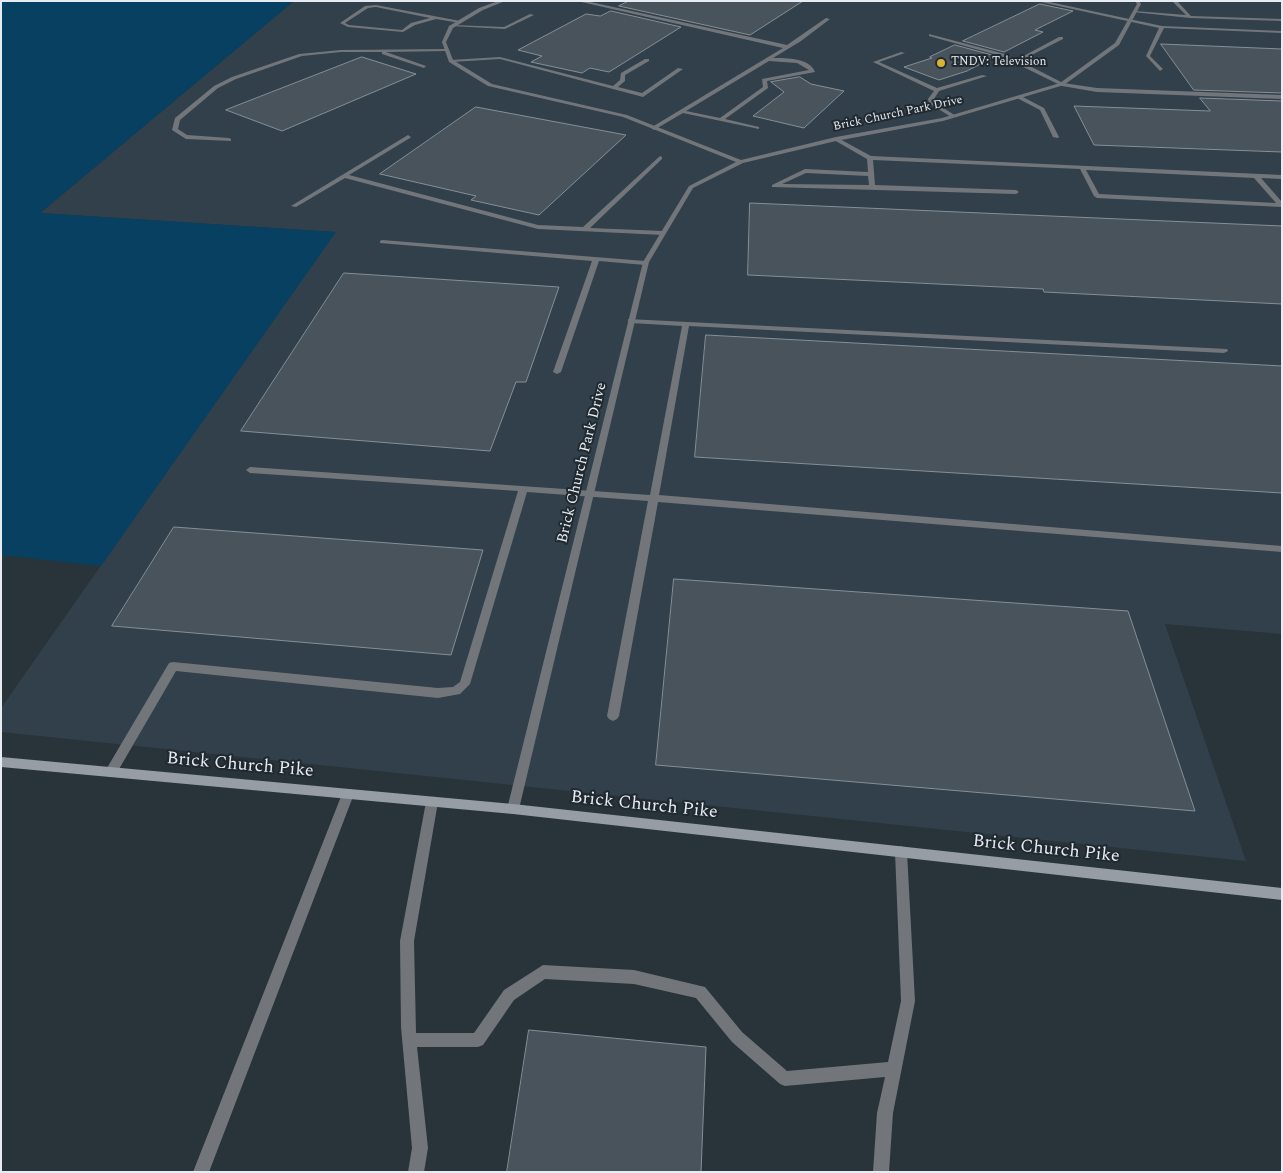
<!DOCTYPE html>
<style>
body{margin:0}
#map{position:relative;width:1283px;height:1173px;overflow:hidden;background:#29333a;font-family:Spectral,serif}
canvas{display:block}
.frame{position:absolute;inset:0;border:2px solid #e6ecf1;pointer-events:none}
</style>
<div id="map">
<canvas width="1283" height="1173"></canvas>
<div class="frame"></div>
</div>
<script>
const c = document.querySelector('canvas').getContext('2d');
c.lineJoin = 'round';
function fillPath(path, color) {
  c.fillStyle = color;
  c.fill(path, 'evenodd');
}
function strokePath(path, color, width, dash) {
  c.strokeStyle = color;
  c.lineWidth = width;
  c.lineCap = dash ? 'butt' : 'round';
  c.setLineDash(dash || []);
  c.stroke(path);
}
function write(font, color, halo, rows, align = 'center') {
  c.font = font + ' Spectral,serif';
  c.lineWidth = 4;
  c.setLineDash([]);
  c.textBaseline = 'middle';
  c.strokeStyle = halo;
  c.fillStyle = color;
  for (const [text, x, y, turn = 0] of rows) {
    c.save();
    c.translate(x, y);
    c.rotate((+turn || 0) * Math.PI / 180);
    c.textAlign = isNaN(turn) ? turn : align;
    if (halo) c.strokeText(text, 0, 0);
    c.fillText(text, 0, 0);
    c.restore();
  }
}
const built = new Path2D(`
 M294,1H1282V634L1165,624L1246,861L1,732V708L335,232L40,213Z`);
const green = new Path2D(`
 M1,1H294L40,213L336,232L101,566L1,555Z`);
const building = new Path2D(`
 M629,1H803L750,35L619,6Z
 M1040,4L1073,11L1035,30L1043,32L1004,52L963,41Z
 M611,11L681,27L609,72L590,68L582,73L531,62L542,56L518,50L586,14L600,16Z
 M1161,44L1282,49V93L1194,90Z
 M955,45L996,56L967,71L939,80L904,67L932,58L930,57Z
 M362,57L416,74L282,131L226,110Z
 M800,77L811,84L844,91L804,128L753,116L784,92L771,82Z
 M1200,98L1282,101V152L1094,145L1074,106L1210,111Z
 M476,107L626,135L539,215L471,200L476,196L380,174Z
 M750,203L1282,226V304L1044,292L1043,289L748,275Z
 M344,273L559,287L526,382H516L490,451L241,431Z
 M706,335L1282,366V493L695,457Z
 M174,527L483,550L451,655L112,626Z
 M674,579L1128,611L1195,811L656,765Z
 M529,1030L706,1047L701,1172H507Z`);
const lane = new Path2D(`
 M577,1H586L787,45L826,18L830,19L801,41L773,58C787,58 810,58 815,72L767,81L768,88L725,119L759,127V129L683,113L654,130L651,128L652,127L783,48ZM769,61L797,63L809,70L762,79L763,87L720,118L686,111Z
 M1036,1H1045L1162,26L1282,31V33L1164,28L1150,56L1163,69L1160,71L1146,56L1159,28Z
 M1172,1H1177L1191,16L1282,19V21L1190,18L1133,12L1135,11L1186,15Z
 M376,5L460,21L462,22L460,23L436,19L415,25L403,32L348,27L340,23L365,6ZM376,7L430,18L411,23L402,30L349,25L345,23L368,8Z
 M530,14L534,15L505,29L451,26L453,25L504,27Z
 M929,34L1005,54L1016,60L1059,37H1063V39L1020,61L1063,83L1097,88L1282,95V99L1097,92L1062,86L1001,56L929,36Z
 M449,49L447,51L386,52L426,66L424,68L382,54V52H341L302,56L236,79L218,88L180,120L178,129L187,135L229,138L231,139V141L186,139L172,130L175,118L214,86L232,77L299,54L341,50Z
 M901,52L905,53L879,62L937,88L982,75L987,76L939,91L934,99V102L956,116L951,117L929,103L928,99L934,91L873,62Z
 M500,57L613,86L620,80L621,73L645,59H649V61L625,75V81L618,87L642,93L678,68L683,69L643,97L500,59L451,62L449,61L451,60Z
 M1017,96H1021L1044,108L1059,137L1058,138L1053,137L1040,110L1017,98Z
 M408,135L411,137L410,138L349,175L538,225L583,227L660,156L662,157V159L590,228L663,231L666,233L663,235L538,229L345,178L296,207L291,206Z
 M836,137L871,156L1282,175V179L1261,178L1282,202V207L1097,198L1094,196L1080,169L873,160L875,185L1016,190L1019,192L1016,194L772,187V185L805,169L868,172L867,159L834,140L833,139ZM1086,170L1254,178L1276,203L1099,194ZM806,173L868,176L869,185L782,184Z
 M382,240L645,261L648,263L645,265L599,261L561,372L557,374L553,372L592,261L380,243V241Z
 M628,319L1227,349L1228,351L1224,353L689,326L659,495L1282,546V552L658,502L619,716L617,719L613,721L609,719L607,716L648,501L527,492L470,684L460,694L438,698L176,671L115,776L111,777L107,776L105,772L107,768L169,663L173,662L438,688L453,687L460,682L518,491L250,473L246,470L250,467L650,495L682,326L631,323H628Z
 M348,789L352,790L354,794L209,1172H193L342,794L344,790Z
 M432,797L436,798L438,802L414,941L416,1033H474L504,990L543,965L634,970L705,987L742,1032L787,1071L888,1062L901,1001L895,852L897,848L901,846L905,848L907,852L915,1001L893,1113L889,1172H873L877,1113L885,1077L785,1086L780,1084L732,1042L696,998L634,984L545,979L514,1000L483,1045L478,1047H417L428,1148L424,1172H408L412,1148L401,1027L400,941L426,802L428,798Z`);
const street = new Path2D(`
 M498,1H505L483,10L453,28L446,42L453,60L492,84L627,115L741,160L836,137L942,118L1060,83L1115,43L1137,4L1135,1H1139L1141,4L1119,45L1064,85L943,121L836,141L743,163L693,188L649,262L519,809L517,813L513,814L509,813L507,809L643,262L689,186L736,162L623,117L488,86L449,62L442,42L449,26L479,8Z`);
const secondary = new Path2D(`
 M1,757L513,804L1282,888V900L513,814L1,767Z`);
const markers = [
 [941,63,5,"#d8b434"]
];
const farPoinames = [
 ["TNDV: Television",951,63]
];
const farStreetnames = [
 ["Brick Church Park Drive",898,114,-12]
];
const streetNames = [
 ["Brick Church Park Drive",583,463,-76]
];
const nearStreetnames = [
 ["Brick Church Pike",240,766,5],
 ["Brick Church Pike",644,806,6],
 ["Brick Church Pike",1046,850,6]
];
fillPath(built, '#31404a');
fillPath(green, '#084062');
fillPath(building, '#49535b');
strokePath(building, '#848f98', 1);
fillPath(lane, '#72767a');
fillPath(street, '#72767a');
fillPath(secondary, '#969da4');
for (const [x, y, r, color] of markers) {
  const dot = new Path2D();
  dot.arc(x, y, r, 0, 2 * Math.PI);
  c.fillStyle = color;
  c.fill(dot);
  strokePath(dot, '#202930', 2);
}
write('12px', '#e6ecf1', '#202930', farPoinames, 'left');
write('12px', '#e6ecf1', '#202930', farStreetnames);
write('15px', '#e6ecf1', '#202930', streetNames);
write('18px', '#e6ecf1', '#202930', nearStreetnames);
</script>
